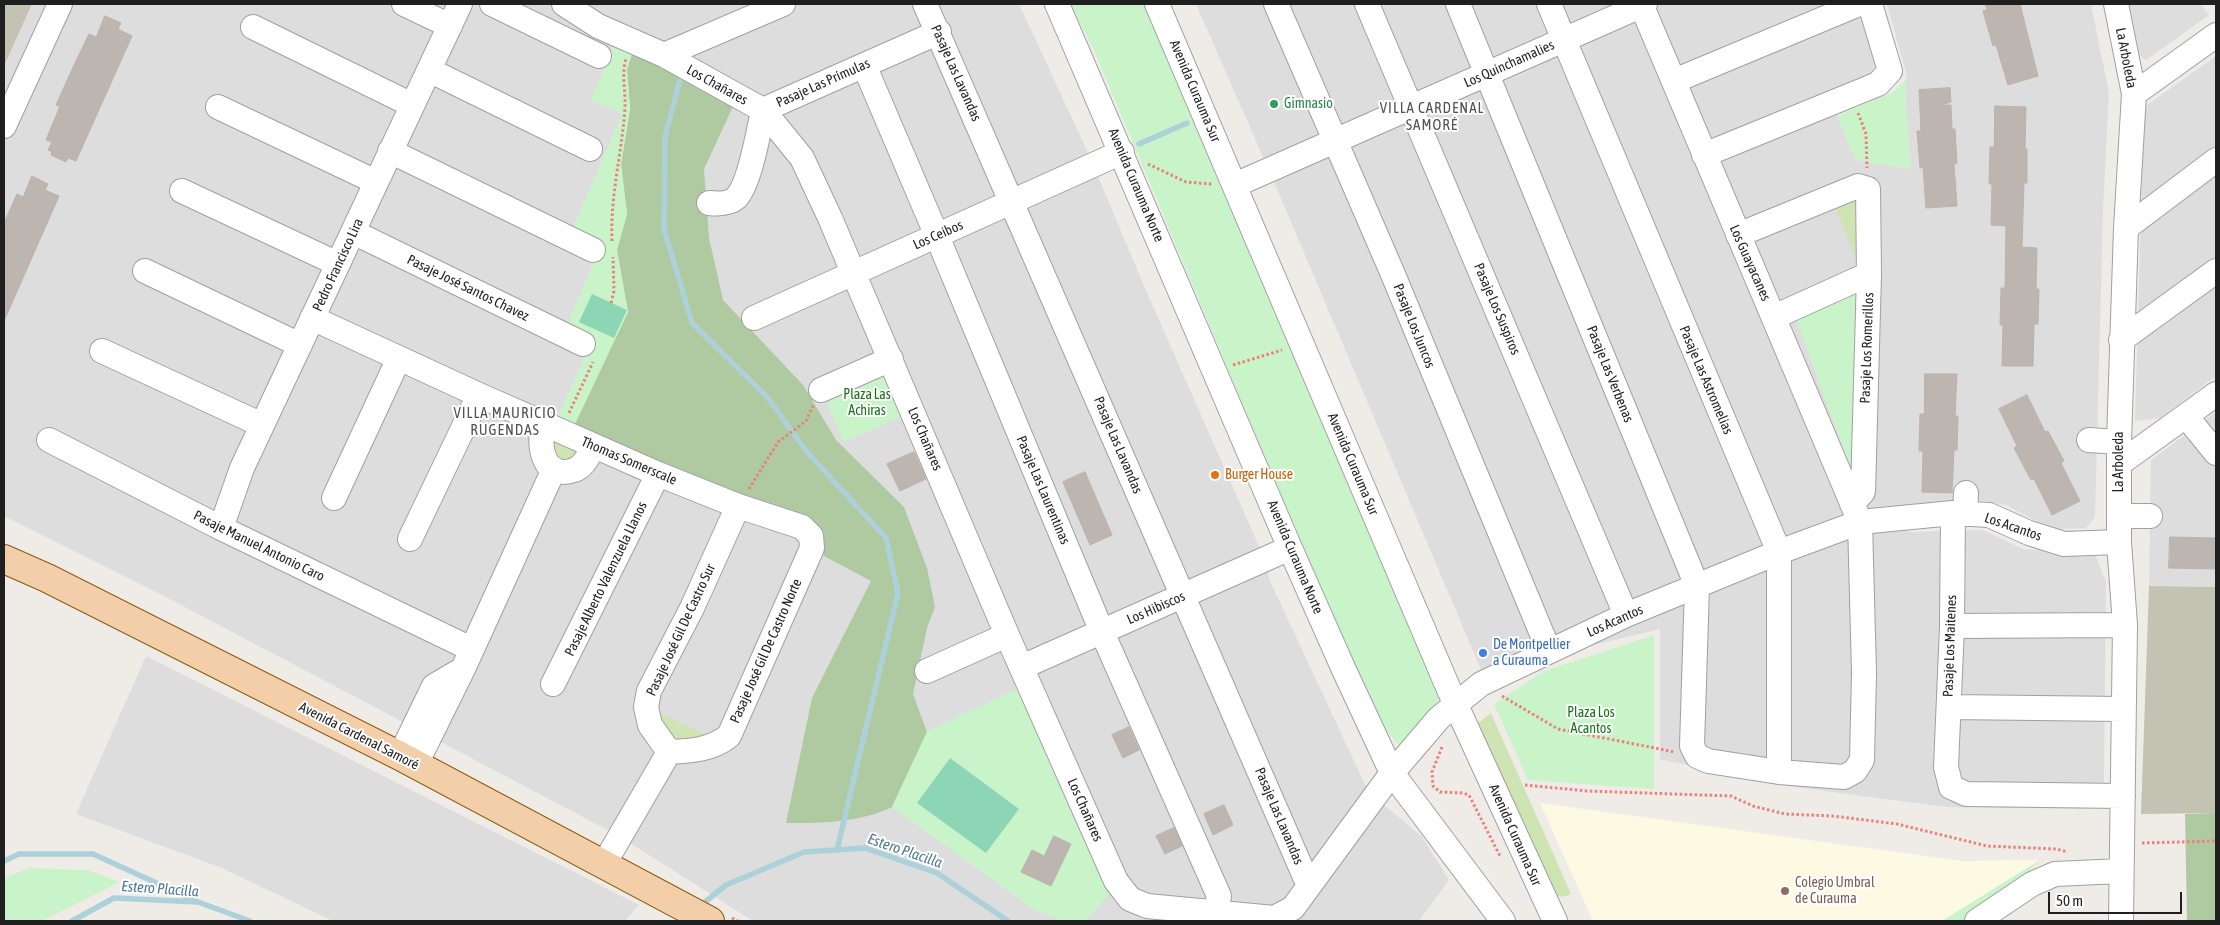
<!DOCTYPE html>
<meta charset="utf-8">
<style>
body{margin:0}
#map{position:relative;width:2220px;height:925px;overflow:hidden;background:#efece7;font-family:"Asap Condensed",sans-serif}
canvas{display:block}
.frame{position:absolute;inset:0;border:5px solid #1f1f1f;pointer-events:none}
.scale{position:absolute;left:2048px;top:892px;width:134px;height:22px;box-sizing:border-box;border:2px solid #1f1f1f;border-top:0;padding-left:6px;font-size:15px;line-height:18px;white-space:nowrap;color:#1f1f1f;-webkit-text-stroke:4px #fff;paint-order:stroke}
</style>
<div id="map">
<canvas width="2220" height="925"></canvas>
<div class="frame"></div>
<div class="scale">50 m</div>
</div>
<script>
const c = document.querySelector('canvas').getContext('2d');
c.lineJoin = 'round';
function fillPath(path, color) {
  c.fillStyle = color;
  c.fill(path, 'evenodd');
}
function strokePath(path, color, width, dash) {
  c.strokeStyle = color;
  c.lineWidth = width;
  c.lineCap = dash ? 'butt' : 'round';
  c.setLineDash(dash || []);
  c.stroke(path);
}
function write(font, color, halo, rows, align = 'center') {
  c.font = font + ' "Asap Condensed",sans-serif';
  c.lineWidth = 4;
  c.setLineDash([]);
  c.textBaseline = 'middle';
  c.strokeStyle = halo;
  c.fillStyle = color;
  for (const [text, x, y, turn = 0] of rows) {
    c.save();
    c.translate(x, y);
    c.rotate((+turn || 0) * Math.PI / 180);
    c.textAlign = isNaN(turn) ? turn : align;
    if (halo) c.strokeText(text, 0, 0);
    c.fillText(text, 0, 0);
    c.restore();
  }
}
const residential = new Path2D(`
 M32,4H1019L1089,155L1144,286L1262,553L1270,581L1368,791L1422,837L1449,880L1419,921H753L619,836L164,596L4,516V66Z
 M1196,4H1861L1881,67L1875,78L1829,98L1856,160L1910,169L1905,81L1907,76L1887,4H2091L2109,93L2103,210L2095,517L2086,528L2057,529L2030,518L2006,505L1978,500L1907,507L1908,532L1983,530L2023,549L2095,554L2106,582L2104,781L2092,809L1946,807L1772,784L1660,759V629L1482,672L1274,182Z
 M2127,4H2201L2209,15L2146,60L2140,56Z
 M2216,56V376L2160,418L2135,421L2144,107Z
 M2216,412V587L2149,586L2151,460Z
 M146,656L639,905L625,921H333L222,868L76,814Z`);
const education = new Path2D(`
 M1540,803L1962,861L2040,860L1942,921H1593Z`);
const construction = new Path2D(`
 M4,4H32L4,66Z
 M2149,586L2216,587V813L2141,814Z`);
const grass = new Path2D(`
 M1857,200L1860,269L1836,209Z
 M544,423L594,446L554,469Z
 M651,709L715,739L680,749Z
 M1491,713L1571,894C1562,898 1558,898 1551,890L1478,723Z`);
const forest = new Path2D(`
 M635,45L736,100L704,169L709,238L723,300L803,385L836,440L904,507L927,568L935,607L927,628L913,694L927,732L892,807C859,823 822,823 786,823L812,698L871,581L824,556L814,534L662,469L573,428L628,312L617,250L627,214L621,164L630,109L627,69Z
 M2216,813V921H2187L2185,814Z`);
const park = new Path2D(`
 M1071,4H1146L1442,694C1441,698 1413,737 1409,740C1406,742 1401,743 1398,745L1385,728L1336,626L1096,55Z
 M617,37L635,45L627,69L630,109L621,164L627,214L617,250L628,312L573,428L556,420L592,341L566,328L601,244L572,230L622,114L591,100Z
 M1905,81L1910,169L1856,160L1837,116L1893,92Z
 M1860,285L1856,484L1795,316Z
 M890,365L910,413L844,442L823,394Z
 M1654,635V789L1528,780L1494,704L1544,671Z
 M1018,688L1110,893L1085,921H1063L1033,909L892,807L927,732Z
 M2040,860L2007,893L1964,921H1942Z
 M29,868L88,870L120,882L42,921H4V878Z`);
const pitch = new Path2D(`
 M592,294L627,310L614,338L579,322Z
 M950,758L1019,809L986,853L917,803Z`);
const stream = new Path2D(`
 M682,72L665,137L664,229L692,323L768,398L807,452L886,538L898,593L837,850
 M1139,144L1187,123
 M4,861L19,854H93L198,902
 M700,906L726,885L804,852L865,848L937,873L1008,921
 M72,921L114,898L198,902L250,921`);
const building = new Path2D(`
 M1985,4H2020L2038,76L2008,85L1996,45L1993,46L1983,11L1987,10Z
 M105,16L121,23L118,29L132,36L76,161L68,158L66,162L51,155L52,152L48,150L52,142L46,140L60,106L56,105L75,63L89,34L96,37Z
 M1950,88L1951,102L1941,105H1951L1952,129H1955L1957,163L1954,164L1957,206L1926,208L1923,167L1920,168L1917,131H1921L1919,90Z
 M1995,106L2026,107L2025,149H2027V183H2024L2022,247L2037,248L2036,289H2039L2038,324H2034L2033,366H2002L2003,325H2000L2001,288H2005L2006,226L1991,225L1992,184H1989L1990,147H1994Z
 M32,176L48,184L45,190L59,196L4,321V223L17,194L23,197Z
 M1925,374H1957L1955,416H1958L1957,450H1954L1952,493L1922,492L1923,451H1919L1920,414H1924Z
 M2027,395L2045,432L2048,431L2064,461L2061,463L2080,501L2052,515L2034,479L2031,480L2014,448L2017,446L1999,409Z
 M914,452L926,479L900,491L887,464Z
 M1085,472L1112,535L1090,545L1063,482Z
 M2170,537L2216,538V569L2169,568Z
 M1129,727L1139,750L1123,758L1112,735Z
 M1224,805L1233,825L1213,835L1204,814Z
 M1174,828L1182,846L1165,854L1156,836Z
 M1054,836L1071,844L1051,886L1021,872L1032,850L1044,856Z`);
const path = new Path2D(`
 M1858,113L1866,134L1867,168
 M1148,164L1186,182L1212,184
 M612,241C610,196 622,153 625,108C626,91 621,75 626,59
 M611,303L614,291L613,257
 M1233,365L1282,350
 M569,413L593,362
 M749,489L778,442L806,421L813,406
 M1502,696L1558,729L1675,752
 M1442,747L1432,772L1433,786L1440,792L1463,793L1469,795L1500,856
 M1525,785L1587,791L1731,796L1753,806L1785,814L1833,816L1897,824L1987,846L2056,849L2068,852
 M2142,843L2216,841
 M732,918L738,921`);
const minor = new Path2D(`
 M404,4L450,26
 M492,4L599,56
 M564,4L598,26L664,55L763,110L802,158L830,218L1007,635L1116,881L1130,899L1147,906L1274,918L1293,908L1392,773L1439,718L1481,684L1626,615L1779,552L1860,522L1953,513L1989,515L2029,533L2064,544L2119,542
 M925,4L1309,886
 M1057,4L1290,548L1344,670L1392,773L1503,921
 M1157,4L1450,692L1555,921
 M1276,4L1392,272L1549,651
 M1367,4L1626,615
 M1458,4L1697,586L1692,746L1697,756L1708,761L1779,772L1844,777L1855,771L1862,760L1864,673L1860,522L1641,4
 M1549,4L1779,552V772
 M2116,4L2134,94L2126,228L2119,442V542L2125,625L2121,921
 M253,27L412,105
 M664,55L783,4
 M864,65L937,236L1102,632L1219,896L1214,921
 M429,70L590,149
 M1674,81L1859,4
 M2134,94L2216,35
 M218,107L376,182
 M4,126L60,4
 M390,151L593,250
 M1704,155L1878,84L1890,71L1870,4
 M1235,185L1645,4
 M182,191L338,264
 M709,203C718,204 729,204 736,198C750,184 759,130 763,110L939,32
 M2126,228L2216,160
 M353,232L583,344
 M1738,235L1858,186L1868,189L1869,274L1863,492L1852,504
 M145,271L300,345
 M1774,317L1869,274
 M312,318L479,395L658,474L738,506L802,527L811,536L812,548L729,736C711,750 691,751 669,752
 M754,318L1122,152
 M2121,340L2216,271
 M102,351L262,425
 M821,390L891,359
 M2186,416L2216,453
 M544,423C537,445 543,481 574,470C584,467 589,455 594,446
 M49,440L221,528L471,649
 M2089,440L2119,442
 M2119,464L2216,394
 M334,498L399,358
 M1953,513L1952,626L1946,767L1951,787L1966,794L2123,796
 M1965,514L1966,493
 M2119,516H2150
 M221,528L242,468L460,4
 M410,539L479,395
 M1952,626L2125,625
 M1022,667L1290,548
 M927,671L1007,635
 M553,684L658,474
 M1949,707L2123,709
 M669,752L650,725L646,707L649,691L692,608L738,506
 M400,756L434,686L463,669
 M416,764L463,669L554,469
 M604,864L669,752
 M1977,921L2032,884L2055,874L2121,871`);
const major = new Path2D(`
 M4,559L47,578L400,756L710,921`);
const markers = [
 [1274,104,5,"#2e9e5b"],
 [1215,475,5,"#e8710a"],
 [1483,653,5,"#3f7fe0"],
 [1785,891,5,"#8d6e63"]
];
const streetNames = [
 ["La Arboleda",2126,58,79],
 ["Los Quinchamalies",1509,64,-24],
 ["Pasaje Las Lavandas",956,73,66],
 ["Pasaje Las Prímulas",823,83,-24],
 ["Los Chañares",717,85,29],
 ["Avenida Curauma Sur",1195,91,67],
 ["Avenida Curauma Norte",1136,185,67],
 ["Los Ceibos",938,235,-24],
 ["Los Guayacanes",1750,263,66],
 ["Pedro Francisco Lira",338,265,-65],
 ["Pasaje José Santos Chavez",468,288,26],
 ["Pasaje Los Suspiros",1497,309,67],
 ["Pasaje Los Juncos",1414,326,68],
 ["Pasaje Los Romerillos",1867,348,-88],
 ["Pasaje Las Verbenas",1610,374,68],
 ["Pasaje Las Astromelias",1706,380,67],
 ["Los Chañares",925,439,67],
 ["Pasaje Las Lavandas",1118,445,67],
 ["Thomas Somerscale",629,461,23],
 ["La Arboleda",2119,462,-90],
 ["Avenida Curauma Sur",1353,464,67],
 ["Pasaje Las Laurentinas",1043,490,67],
 ["Los Acantos",2013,527,19],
 ["Pasaje Manuel Antonio Caro",259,546,26],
 ["Avenida Curauma Norte",1295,557,67],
 ["Pasaje Alberto Valenzuela Llanos",606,579,-64],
 ["Los Hibiscos",1156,608,-24],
 ["Los Acantos",1615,621,-24],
 ["Pasaje José Gil De Castro Sur",681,630,-65],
 ["Pasaje Los Maitenes",1950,646,-88],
 ["Pasaje José Gil De Castro Norte",766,651,-66],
 ["Avenida Cardenal Samoré",359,736,27],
 ["Los Chañares",1085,810,66],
 ["Pasaje Las Lavandas",1279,816,67],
 ["Avenida Curauma Sur",1515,835,66]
];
const leisureNames = [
 ["Gimnasio",1284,104]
];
const parkNames = [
 ["Plaza Las",867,395],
 ["Achiras",867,411],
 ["Plaza Los",1591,713],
 ["Acantos",1591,729]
];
const foodNames = [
 ["Burger House",1225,475]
];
const shopNames = [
 ["De Montpellier",1493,645],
 ["a Curauma",1493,661]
];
const educationNames = [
 ["Colegio Umbral",1795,883],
 ["de Curauma",1795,899]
];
const neighbourhoodNames = [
 ["VILLA CARDENAL",1432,108],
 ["SAMORÉ",1432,125],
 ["VILLA MAURICIO",505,413],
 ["RUGENDAS",505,430]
];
const waterNames = [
 ["Estero Placilla",905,851,19],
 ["Estero Placilla",160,889,4]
];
fillPath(residential, '#ddd');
fillPath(education, '#fcfae3');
fillPath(construction, '#c3c2b3');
fillPath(grass, '#cee4b2');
fillPath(forest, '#afcaa0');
fillPath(park, '#c9f4ca');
fillPath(pitch, '#8dd6b5');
strokePath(stream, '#acd1d8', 5.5);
fillPath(building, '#bcb5b0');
strokePath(building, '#bfb2ab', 1);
strokePath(minor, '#a0a0a0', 26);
strokePath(major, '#8b5b10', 30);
strokePath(path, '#ec807b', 3, [2.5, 2.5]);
strokePath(minor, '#fff', 24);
strokePath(major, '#f2cea9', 28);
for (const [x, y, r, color] of markers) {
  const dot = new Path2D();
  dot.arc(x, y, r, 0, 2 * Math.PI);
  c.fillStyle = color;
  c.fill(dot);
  strokePath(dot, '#fff', 2);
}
write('14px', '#1f1f1f', '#fff', streetNames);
write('14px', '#27864d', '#fff', leisureNames, 'left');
write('14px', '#177419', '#fff', parkNames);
write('14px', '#c56008', '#fff', foodNames, 'left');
write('14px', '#366cbe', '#fff', shopNames, 'left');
write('14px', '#785e54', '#fff', educationNames, 'left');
c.letterSpacing = '1px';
write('15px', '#525252', '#fff', neighbourhoodNames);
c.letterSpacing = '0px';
write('italic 15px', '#4e7797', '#fff', waterNames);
</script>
